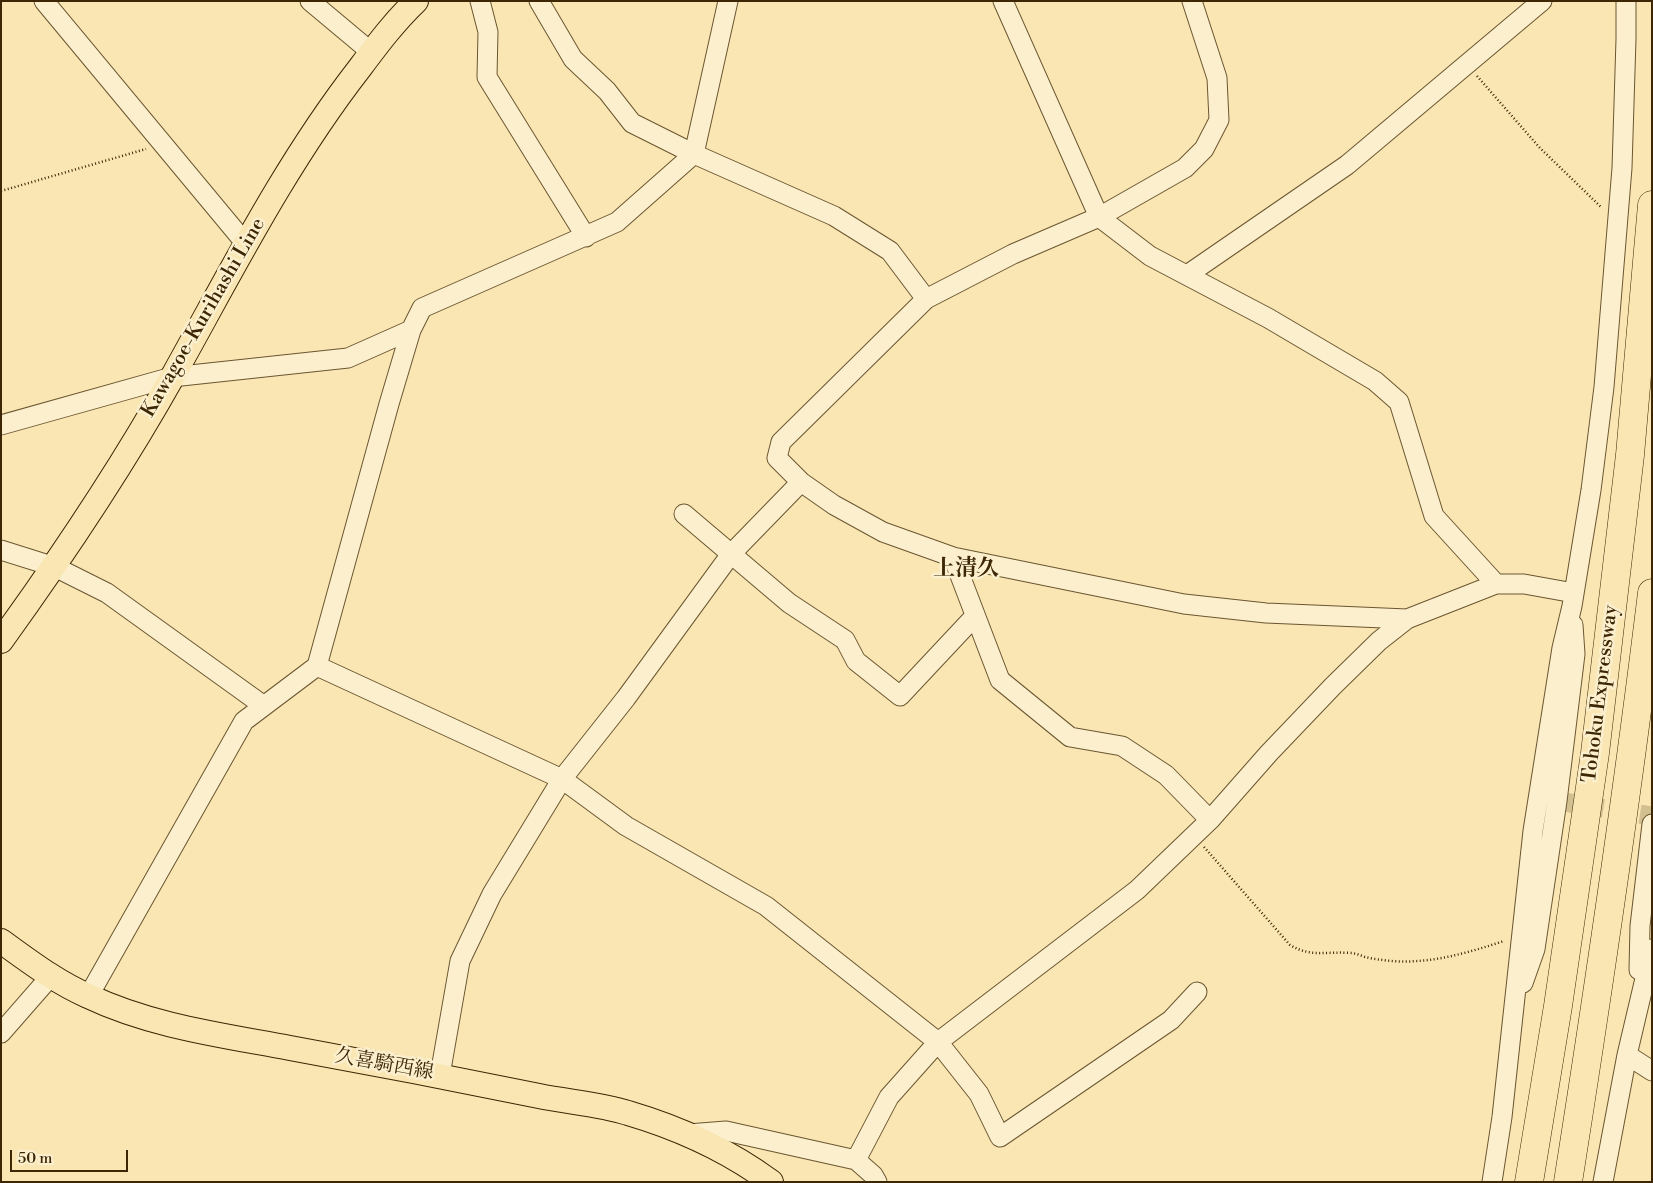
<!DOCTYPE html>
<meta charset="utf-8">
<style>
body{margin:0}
#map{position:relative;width:1653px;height:1183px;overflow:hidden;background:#f9e6b3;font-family:"Libre Bodoni",serif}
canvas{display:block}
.frame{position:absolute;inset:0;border:2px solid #3c2604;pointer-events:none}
.scale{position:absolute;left:10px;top:1150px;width:118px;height:22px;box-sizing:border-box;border:2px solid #3c2604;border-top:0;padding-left:6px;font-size:15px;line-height:18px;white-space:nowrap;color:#3c2604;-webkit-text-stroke:4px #fbefce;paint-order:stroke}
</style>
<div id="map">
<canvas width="1653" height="1183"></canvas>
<div class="frame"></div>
<div class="scale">50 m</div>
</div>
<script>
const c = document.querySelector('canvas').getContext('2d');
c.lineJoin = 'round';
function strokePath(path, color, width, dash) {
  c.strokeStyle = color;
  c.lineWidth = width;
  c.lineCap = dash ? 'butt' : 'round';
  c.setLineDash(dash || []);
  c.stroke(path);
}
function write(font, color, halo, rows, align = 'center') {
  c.font = font + ' "Libre Bodoni","Noto Serif JP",serif';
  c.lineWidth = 5;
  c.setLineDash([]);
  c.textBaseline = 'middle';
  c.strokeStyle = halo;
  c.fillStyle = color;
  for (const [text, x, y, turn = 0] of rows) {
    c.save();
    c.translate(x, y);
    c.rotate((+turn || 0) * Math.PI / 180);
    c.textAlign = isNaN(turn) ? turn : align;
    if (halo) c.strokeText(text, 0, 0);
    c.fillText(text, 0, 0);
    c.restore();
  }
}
const minorTunnel = new Path2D(`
 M1557,801L1652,816`);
const path = new Path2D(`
 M1477,76L1539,147L1602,208
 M1,191L146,149
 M1204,847L1290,945C1312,958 1327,951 1350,953C1355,953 1360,955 1365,957C1373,959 1382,960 1391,961C1431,964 1467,953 1504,941`);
const minor = new Path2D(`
 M44,1L246,244
 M310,1L371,52
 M480,1L488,32L487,77L586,237
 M539,1L573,59L607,91L632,123L694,154L834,216L890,251L926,299
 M1003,1L1099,217L1150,256L1268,318L1375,381L1399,402L1434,516L1496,584
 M1192,1L1217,78L1219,120L1204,149L1185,168L1099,217L1013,254L926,299L781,442L777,458L801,482L834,505L883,532L953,557L1000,680L1070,737L1122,746L1166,775L1210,820
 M1187,275L1347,165L1542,1
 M1,425L172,377L348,358L411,330
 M684,514L789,603L845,640L856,661L900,696L975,616
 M1,550L55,567L107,593L264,706
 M953,557L1184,604L1266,613L1407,619
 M317,666L562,779L626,826L766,906L938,1042L979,1094L1000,1137L1171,1020L1197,992
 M1639,970L1640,926L1652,824
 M1523,983L1535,949L1557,801L1575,654L1573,625
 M88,997L244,721L317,666L389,404L411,330L422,308L617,222L694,154L728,1
 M1,1033L50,977
 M1627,1055L1652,1071
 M440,1075L460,961L492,894L562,779L626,698L731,554L801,482
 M688,1134L726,1131L856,1160L873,1175L877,1182
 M856,1160L889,1097L938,1042L1137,890L1210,820L1269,753L1333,686L1379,641L1407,619L1496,584H1524L1574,593
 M1492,1182L1502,1117L1533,831L1562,648L1572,606L1591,490L1604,387L1622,168L1626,39V1
 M1603,1182L1627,1055L1652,949`);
const major = new Path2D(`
 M1,641C63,555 122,467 174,374C232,270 286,163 359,69C377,45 394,22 416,1
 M1,941C29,961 56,982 88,996C151,1026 221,1035 290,1048C373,1063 456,1079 539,1096C568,1102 601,1104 628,1113C679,1128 729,1151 771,1182`);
const highway = new Path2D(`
 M1529,1182L1558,1006L1595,753L1630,455L1652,205
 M1568,1182C1599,986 1628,790 1652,593`);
const streetNames = [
 ["Kawagoe-Kurihashi Line",204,318,-60],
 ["Tohoku Expressway",1601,694,-83],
 ["久喜騎西線",384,1065,10]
];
const quarterNames = [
 ["上清久",966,570]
];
strokePath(minorTunnel, '#d3c090', 19, [19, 9]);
strokePath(minor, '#6b5630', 21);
strokePath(major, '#3c2604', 26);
strokePath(highway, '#3c2604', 29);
strokePath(path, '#3c2604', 2.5, [1, 2.5]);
strokePath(minor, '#fbefce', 19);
strokePath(major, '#f9e6b3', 24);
strokePath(highway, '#f9e6b3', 28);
write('20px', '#3c2604', '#fbefce', streetNames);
write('bold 22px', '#3c2604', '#fbefce', quarterNames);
</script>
